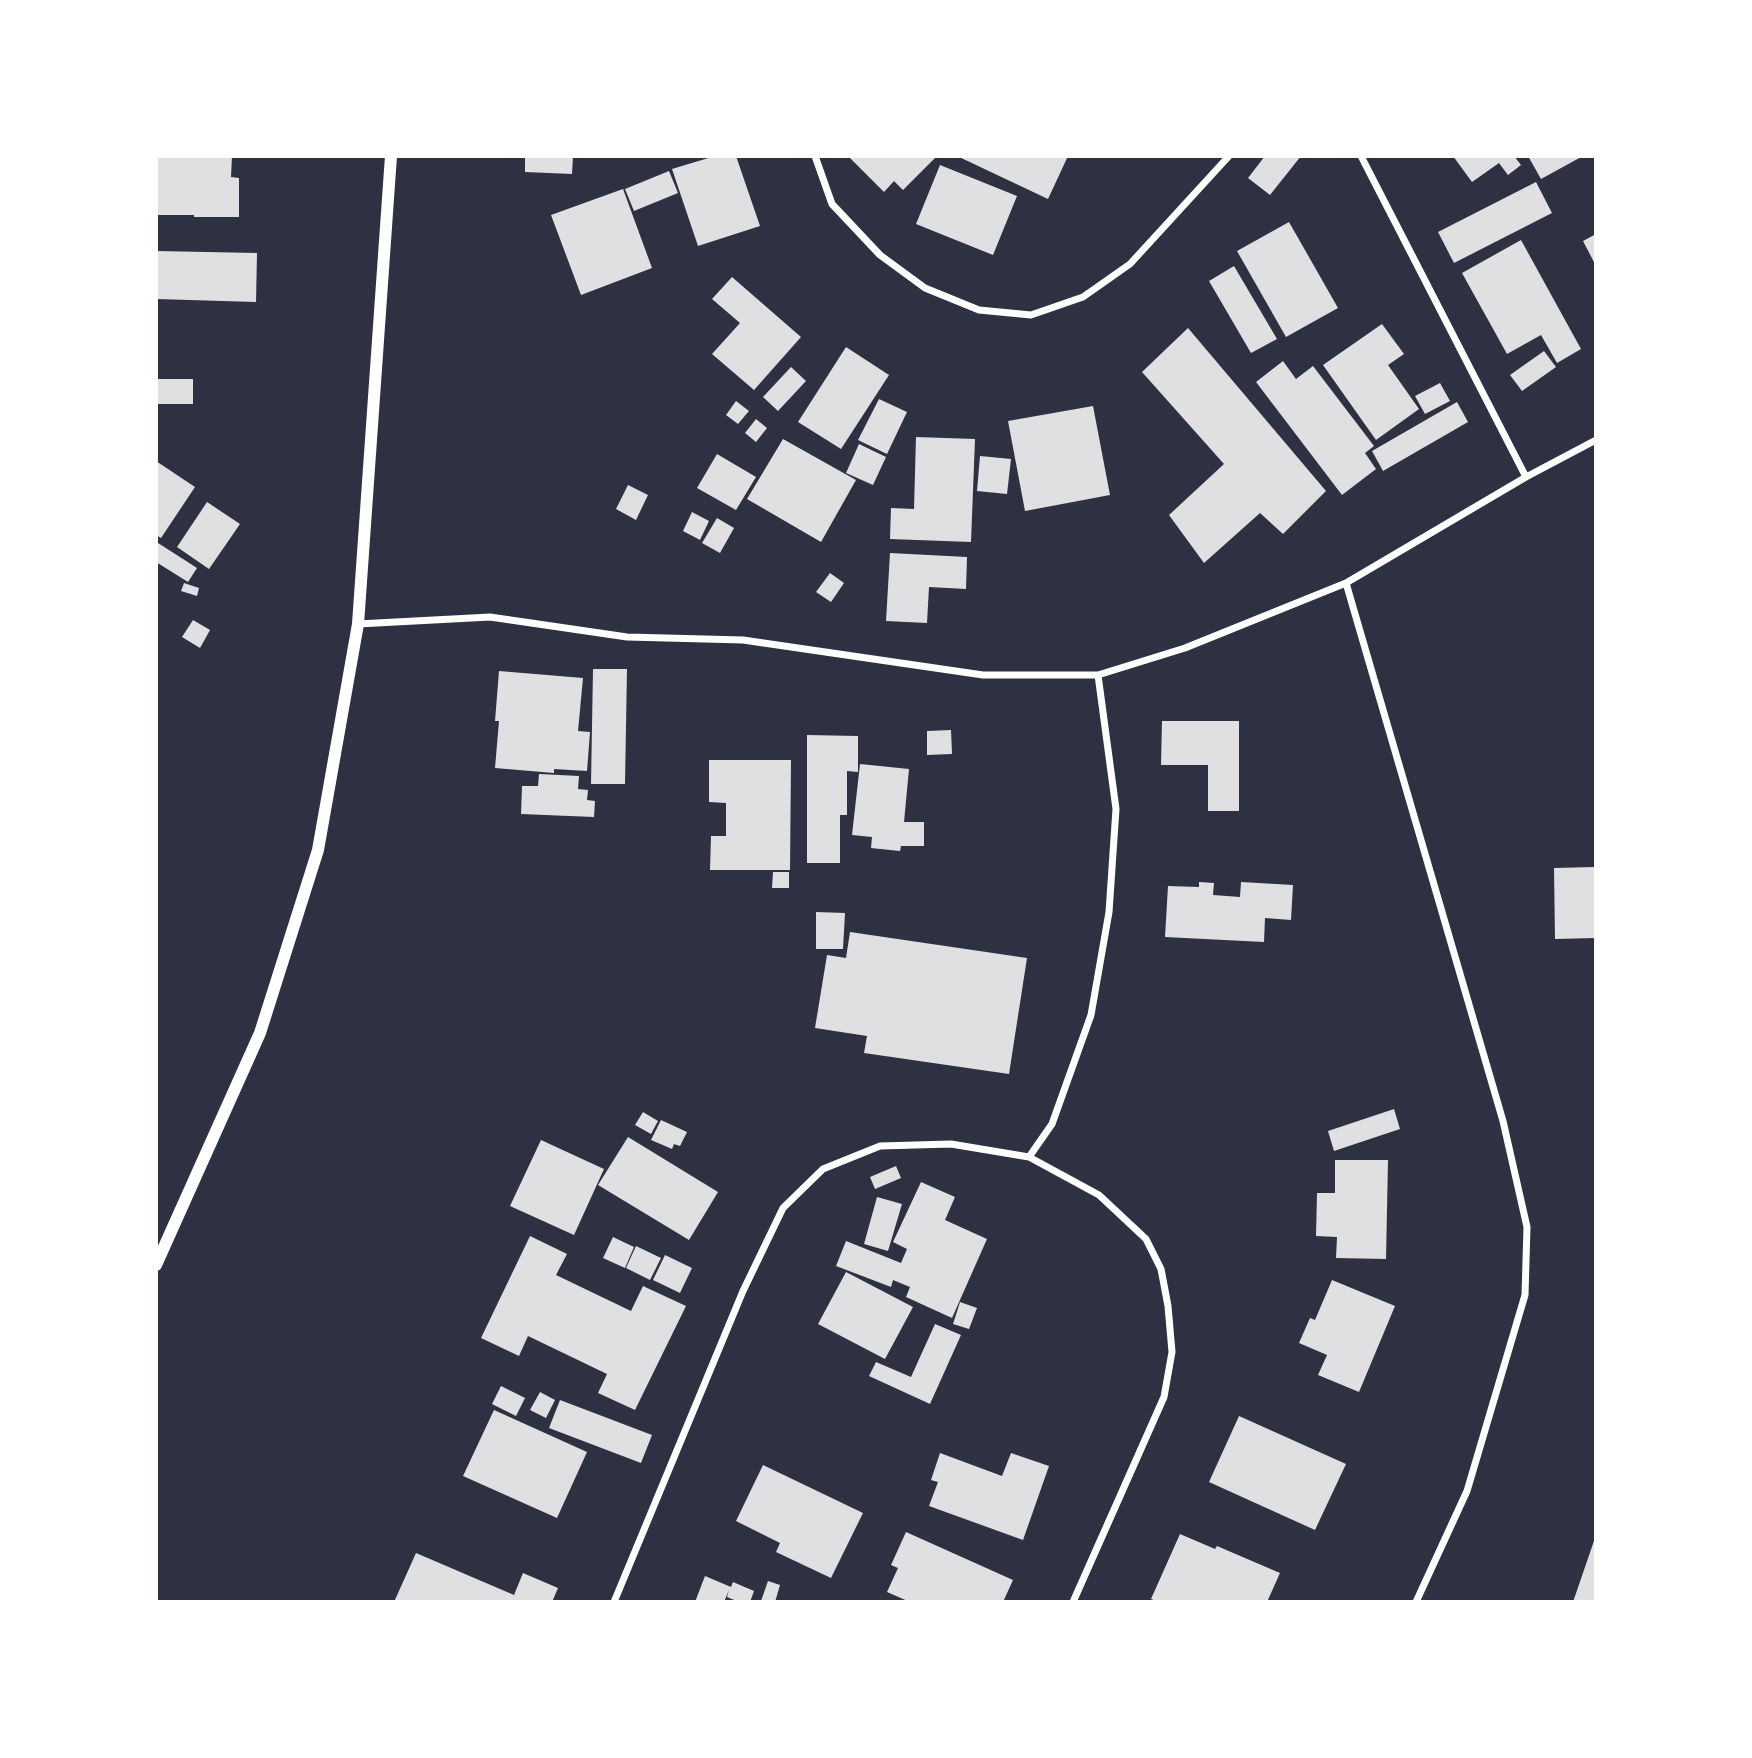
<!DOCTYPE html>
<style>
body{margin:0}
#map{position:relative;width:1752px;height:1758px;overflow:hidden;background:#2d3142;font-family:Manrope,sans-serif}
canvas{display:block}
.frame{position:absolute;inset:0;border:158px solid #fff;pointer-events:none}
</style>
<div id="map">
<canvas width="1752" height="1758"></canvas>
<div class="frame"></div>
</div>
<script>
const c = document.querySelector('canvas').getContext('2d');
c.lineJoin = 'round';
function fillPath(path, color) {
  c.fillStyle = color;
  c.fill(path, 'evenodd');
}
function strokePath(path, color, width, dash) {
  c.strokeStyle = color;
  c.lineWidth = width;
  c.lineCap = dash ? 'butt' : 'round';
  c.setLineDash(dash || []);
  c.stroke(path);
}
const building = new Path2D(`
 M156,156H232L231,177L239,178V217H194V215H156Z
 M525,156H573L572,174L525,172Z
 M715,156H736L760,226L698,246L672,169Z
 M850,156H937L903,190L894,181L884,192L849,157Z
 M957,156H1068L1048,199Z
 M1265,156H1301L1270,195L1248,178Z
 M1453,156H1514L1521,165L1508,175L1499,163L1472,182Z
 M1528,156H1583L1541,179Z
 M940,165L1017,196L993,255L916,224Z
 M669,171L678,193L634,211L625,189Z
 M1536,182L1552,213L1454,263L1438,232Z
 M623,189L652,268L581,295L551,215Z
 M1289,222L1338,308L1286,337L1237,251Z
 M1596,234V266L1583,241Z
 M1521,240L1581,349L1557,363L1541,335L1507,354L1462,273Z
 M156,251L257,253L256,302L156,299Z
 M1234,266L1277,339L1251,353L1209,281Z
 M732,277L801,337L754,390L712,354L740,323L712,299Z
 M1382,324L1404,354L1388,365L1419,409L1376,440L1323,365Z
 M1188,328L1326,491L1283,534L1260,513L1204,563L1169,515L1224,464L1142,372Z
 M846,347L889,375L841,449L798,422Z
 M1544,351L1556,367L1522,391L1510,375Z
 M1283,361L1296,379L1313,366L1374,446L1365,453L1376,469L1342,495L1256,382Z
 M791,367L806,381L778,411L763,397Z
 M156,379H193V404H156Z
 M1440,383L1450,401L1425,414L1415,396Z
 M879,399L907,412L887,454L858,440Z
 M736,401L749,411L738,424L726,415Z
 M1457,402L1468,422L1383,471L1372,451Z
 M1093,406L1110,495L1025,511L1008,421Z
 M756,419L767,428L756,442L745,433Z
 M916,437L975,439L971,542L890,539L891,508L914,509Z
 M783,439L856,480L821,542L747,499Z
 M859,444L886,457L873,485L846,473Z
 M717,454L756,477L736,510L697,488Z
 M980,456L1011,459L1007,494L977,491Z
 M156,461L195,487L161,538L156,535Z
 M628,485L648,495L636,520L616,509Z
 M207,502L240,524L209,569L177,547Z
 M692,512L709,521L700,540L683,531Z
 M717,518L734,528L720,553L702,543Z
 M158,543L197,568L188,582L156,562V547Z
 M890,553L967,557L966,589L929,587L927,623L886,621Z
 M830,573L844,583L831,602L816,592Z
 M184,583L199,588L197,596L181,591Z
 M193,620L210,630L200,648L182,637Z
 M593,669H627L625,784H591Z
 M499,671L583,678L578,731L590,732L587,771L554,769V773L495,768L499,721H495Z
 M1162,721H1239V811H1208V765H1161Z
 M951,730L952,754L927,755V731Z
 M807,735L858,736V772L847,771V815H840V863H807Z
 M709,760H791L790,870H710L711,836H726V803L709,802Z
 M860,764L909,769L904,822H924V846H901L900,851L871,848L872,837L852,835Z
 M539,774L579,776L578,789L588,790L587,800L595,801L594,817L521,814L522,786H538Z
 M1594,867L1596,938L1555,939L1554,868Z
 M773,872H789V888H772Z
 M1199,882L1214,883L1213,895L1240,897L1241,882L1293,885L1291,920L1265,918L1264,942L1165,937L1168,886L1199,887Z
 M816,912L845,913L843,949H816Z
 M850,932L1027,958L1009,1074L864,1053L867,1036L815,1028L827,955L846,958Z
 M1394,1109L1400,1129L1334,1151L1328,1131Z
 M643,1112L658,1121L651,1134L635,1125Z
 M661,1120L687,1132L680,1146L674,1144L672,1149L651,1140Z
 M628,1137L718,1192L689,1240L598,1185Z
 M541,1140L604,1169L574,1235L510,1206Z
 M1335,1160H1388L1386,1259L1336,1258L1337,1237L1316,1236L1317,1193H1335Z
 M896,1166L901,1178L875,1189L870,1177Z
 M921,1182L955,1197L945,1220L987,1239L952,1318L906,1297L910,1287L893,1280L891,1287L836,1266L846,1241L901,1263L907,1249L893,1242Z
 M877,1197L902,1204L888,1251L864,1244Z
 M530,1236L567,1254L556,1275L631,1311L643,1286L686,1306L635,1410L598,1393L607,1374L528,1336L519,1356L481,1338Z
 M613,1237L634,1247L625,1268L603,1258Z
 M636,1246L661,1258L650,1280L626,1268Z
 M665,1255L692,1268L680,1293L653,1280Z
 M846,1272L913,1307L885,1359L818,1324Z
 M1332,1280L1395,1306L1359,1392L1318,1375L1327,1355L1299,1343L1310,1318L1315,1320Z
 M960,1302L977,1308L969,1329L953,1324Z
 M935,1324L961,1335L930,1404L869,1376L876,1362L911,1377Z
 M501,1386L525,1398L516,1416L492,1404Z
 M540,1392L555,1400L546,1418L530,1410Z
 M560,1400L652,1435L641,1463L549,1428Z
 M494,1410L587,1452L557,1518L463,1476Z
 M1239,1416L1346,1464L1315,1530L1209,1482Z
 M940,1453L1002,1476L1011,1453L1049,1466L1023,1540L929,1506L938,1482L931,1480Z
 M763,1465L863,1513L831,1578L776,1552L780,1543L736,1521Z
 M906,1532L1013,1580L1003,1602H910L887,1592L898,1568L891,1565Z
 M1180,1534L1215,1549L1217,1546L1280,1573L1267,1602H1159L1151,1599Z
 M1596,1535V1602H1573Z
 M416,1553L514,1595L523,1573L558,1588L552,1602H394Z
 M705,1576L731,1587L733,1582L754,1591L750,1602H739L727,1597L729,1590L724,1602H695Z
 M768,1581L780,1585L775,1602L761,1601Z`);
const minor = new Path2D(`
 M815,156L832,204L880,255L925,288L979,310L1031,315L1083,297L1130,264L1229,156
 M1361,156L1526,477
 M1346,583L1503,1121L1527,1227L1525,1295L1467,1491L1416,1602
 M358,624L490,617L627,637L743,640L983,675H1098L1185,648L1346,583L1526,477L1596,440
 M1029,1157L1052,1124L1091,1015L1109,912L1116,809L1098,675
 M614,1602L743,1291L783,1208L823,1169L880,1146L951,1144L1029,1157L1099,1195L1146,1239L1161,1269L1168,1306L1172,1352L1164,1397L1073,1602`);
const tertiary = new Path2D(`
 M156,1265L260,1033L318,850L358,624L391,156`);
fillPath(building, '#e0e0e3');
strokePath(minor, '#fff', 7);
strokePath(tertiary, '#fff', 12);
</script>
